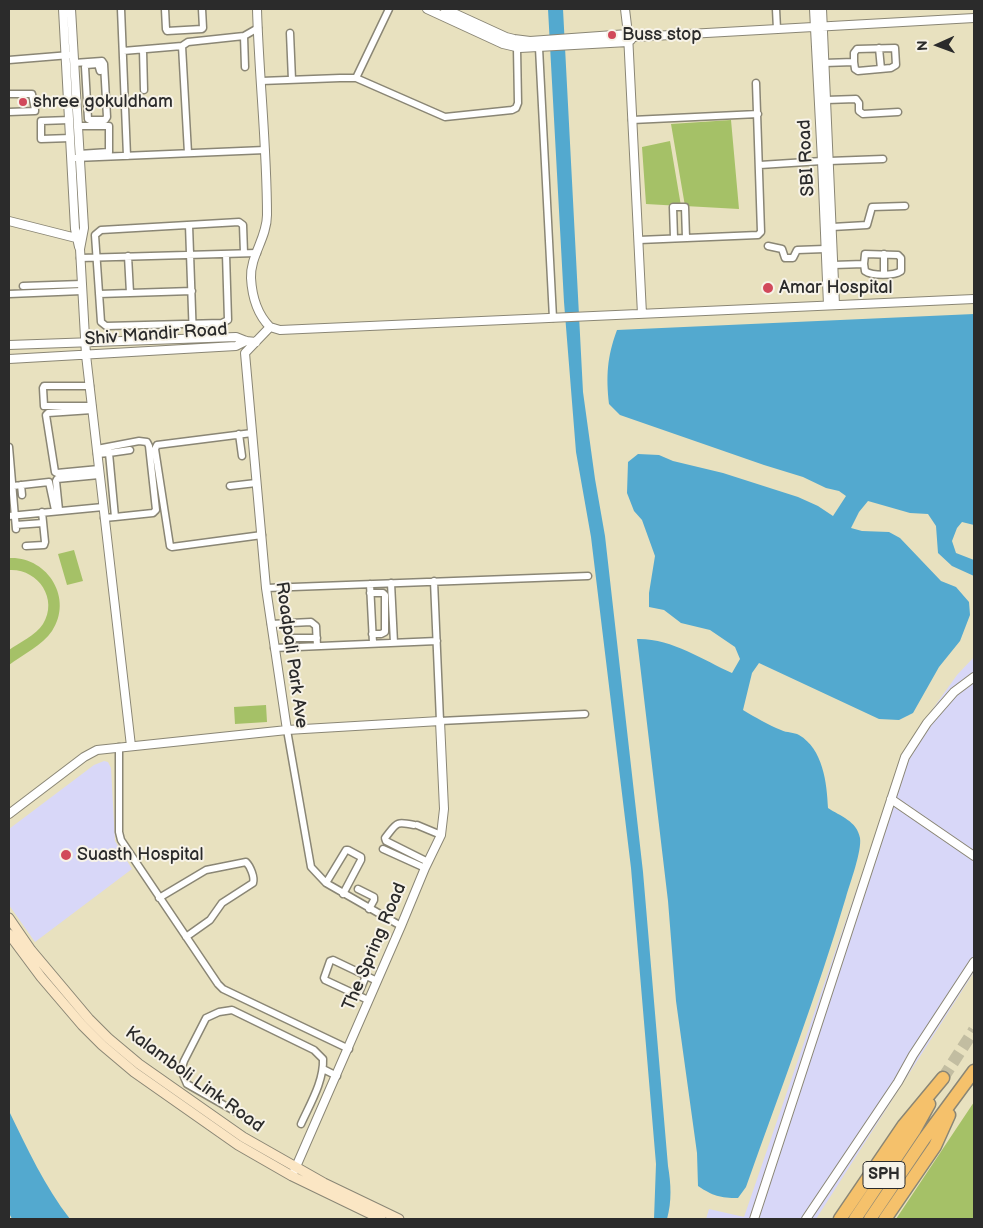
<!DOCTYPE html>
<style>
body{margin:0}
#map{position:relative;width:983px;height:1228px;overflow:hidden;background:#e8e1bf;font-family:"Balsamiq Sans",sans-serif}
canvas{display:block}
.frame{position:absolute;inset:0;border:10px solid #2b2b2b;pointer-events:none}
.north{position:absolute;left:913px;top:20px;width:50px;height:50px;-webkit-text-stroke:4px #f7f3e8;paint-order:stroke;rotate:268deg;font-size:14px;font-weight:700;line-height:20px;text-align:center;color:#2b2b2b}
.north::after{content:'';display:block;margin:auto;width:18px;height:22px;background:#2b2b2b;clip-path:polygon(50% 0,100% 100%,50% 72%,0 100%)}
</style>
<div id="map">
<canvas width="983" height="1228"></canvas>
<div class="frame"></div>
<div class="north">N</div>
</div>
<script>
const c = document.querySelector('canvas').getContext('2d');
c.lineJoin = 'round';
function fillPath(path, color) {
  c.fillStyle = color;
  c.fill(path, 'evenodd');
}
function strokePath(path, color, width, dash) {
  c.strokeStyle = color;
  c.lineWidth = width;
  c.lineCap = dash ? 'butt' : 'round';
  c.setLineDash(dash || []);
  c.stroke(path);
}
function write(font, color, halo, rows, align = 'center') {
  c.font = font + ' "Balsamiq Sans",sans-serif';
  c.lineWidth = 4;
  c.setLineDash([]);
  c.textBaseline = 'middle';
  c.strokeStyle = halo;
  c.fillStyle = color;
  for (const [text, x, y, turn = 0] of rows) {
    c.save();
    c.translate(x, y);
    c.rotate((+turn || 0) * Math.PI / 180);
    c.textAlign = isNaN(turn) ? turn : align;
    if (halo) c.strokeText(text, 0, 0);
    c.fillText(text, 0, 0);
    c.restore();
  }
}
const built = new Path2D(`
 M974,657V972L816,1219H706L709,1209L744,1217L901,760L917,731L957,675Z
 M104,761L108,762L111,768L115,841L132,869L35,942L9,905V829L94,765Z`);
const green = new Path2D(`
 M731,120L739,209L685,206L671,124Z
 M670,141L681,206L646,204L642,147Z
 M74,550L83,581L67,585L58,554Z
 M9,558C47,556 74,598 52,631C43,645 22,655 9,665V650C19,643 36,635 43,624C59,598 37,568 9,570Z
 M266,705L267,722L235,724L234,707Z
 M974,1102V1219H896Z`);
const water = new Path2D(`
 M548,9H563L583,392L595,479L605,536L643,872L668,1166C671,1184 672,1201 667,1219H654L656,1164L631,868L591,537L576,452L564,302Z
 M974,314V525L962,522L957,528L952,541L956,553L974,560V576L952,566L938,553L936,526L928,514L910,513L868,501L859,512L851,528L862,531L889,532L900,538L941,581L956,587L969,602L970,615L960,641L939,667L913,713L899,720L879,719L759,663L752,673L743,710C755,717 768,725 781,730C787,733 794,732 799,735C823,749 827,783 828,808C840,816 857,821 860,838C862,851 850,883 846,897C817,995 780,1091 746,1187L738,1198C720,1198 713,1196 698,1186L697,1153L676,1001L668,901L637,639C671,638 703,660 732,673L740,659L735,647L710,630L681,623L664,610L649,607V593L655,556L642,520L634,511L627,493L628,462L638,454L659,455L673,461L723,473L798,497L818,506L833,516L846,496L839,491L826,488L803,477L764,465L620,415L609,404C606,376 607,357 617,330Z
 M9,1111C27,1148 45,1187 70,1219H12L9,1213Z`);
const motorwayTunnel = new Path2D(`
 M943,1078L974,1030`);
const minor = new Path2D(`
 M121,9L127,156
 M165,9L166,29L167,31L202,29L203,28L202,9
 M776,9L777,29
 M290,33L292,80
 M244,36L245,67
 M182,46L188,153
 M539,48L553,318
 M879,48L881,69
 M143,50L144,90
 M123,51L182,46L188,42L244,36L258,28
 M9,60L70,55
 M74,63L102,61L104,64L107,117L105,120H90L88,119L85,67L86,65L98,64L100,71
 M824,63L854,62V53L857,49L895,48L896,65L891,68L858,71L855,69L854,62
 M356,78L389,9
 M261,81L340,78H356L445,117L512,110L516,108L518,103L517,48
 M9,94H32L35,110V111L9,112
 M826,100L856,99L859,103V111L863,114L898,112
 M70,120L41,121V139L71,138
 M632,120L758,114
 M77,126H109V152L79,154
 M75,158L265,150
 M829,161L883,159
 M760,165L822,161
 M189,225L193,339
 M832,227L867,225L872,207L905,206
 M674,238L673,207H685L686,238
 M639,240L758,235L761,232L756,83
 M768,246L782,249L785,258H793L797,250L825,249
 M226,254L228,320L222,323L106,326L101,322L95,235L101,230L239,222L243,225L244,253
 M884,254V274
 M128,256L130,293
 M80,258L257,253
 M833,265L864,264L865,254L898,255L901,258V271C894,276 872,276 865,271L864,264
 M23,286L82,284
 M9,294L82,291
 M99,294L192,291
 M90,386H44L43,388L44,406H92
 M92,410L48,413L46,415L55,472L57,473L99,469
 M252,433L157,445L155,449L170,546L172,547L262,535
 M239,434L242,456
 M9,447L16,529
 M97,449L139,441L147,442L149,446L156,510L153,513L115,517
 M108,450L109,453L130,450
 M97,454L109,453L115,517L104,518
 M21,485L22,495
 M13,486L49,482L55,510
 M230,486L256,483
 M59,510L56,481L57,479L99,475
 M9,516L103,507
 M16,525L43,523
 M26,546L44,545L45,542L42,512
 M434,581L440,721L585,714
 M391,583L394,643
 M370,584L373,643
 M266,588L588,576
 M370,593H383L385,595V632L381,634H372
 M286,623L289,638H317
 M271,624L311,622L316,626L317,646
 M274,648L437,641
 M287,730L311,867L326,883L401,926
 M119,747V832L121,840L218,984L223,989L349,1049
 M414,825C395,821 397,823 385,838L386,841L428,862
 M417,825L441,835
 M383,849L425,868
 M326,883L346,850H348L361,857V860L343,894
 M358,889L374,897V900L369,909
 M159,898L206,870L246,862C250,866 255,877 253,883L222,903L210,920L186,937
 M358,995L366,976
 M368,1000L325,980L324,978L330,961L333,960L377,981
 M323,1069L337,1076
 M252,1121L187,1084L181,1070L184,1061L206,1018L219,1012L232,1010L314,1050L323,1059C324,1081 310,1104 301,1124`);
const tertiary = new Path2D(`
 M63,9L75,229L79,247
 M71,9L84,228L80,249L86,355L131,746
 M257,9C259,78 267,146 267,215C267,238 250,256 251,278C252,296 257,314 270,327
 M427,9L503,44L520,48L628,42L631,40
 M445,9L506,37L514,39L530,41L628,34L635,37L974,18
 M625,9L628,34L642,314
 M814,9L822,161L828,305
 M822,9L835,305
 M9,221L80,239
 M9,345L236,337L246,341L256,342
 M9,359L236,346L246,341
 M287,730L266,588L245,353L270,327L280,330L974,299
 M891,799L974,856
 M9,814L84,757L97,750L287,730L440,721L444,809L441,835L425,868L401,926L292,1176
 M754,1219L905,757L927,723L954,692L974,677
 M806,1219L898,1082L913,1055L974,962`);
const secondary = new Path2D(`
 M9,918L31,950L89,1019L108,1038L139,1064L243,1137L324,1183L399,1219
 M9,934L41,977L82,1025L102,1045L134,1072L238,1145L292,1176L381,1219`);
const motorway = new Path2D(`
 M840,1219L904,1125L943,1078
 M855,1219L914,1131L929,1104
 M870,1219L924,1139L974,1071
 M885,1219L935,1146L949,1115`);
const markers = [
 [612,35,5,"#d1495b"],
 [23,102,5,"#d1495b"],
 [768,288,6,"#d1495b"],
 [66,855,6,"#d1495b"]
];
const shields = [
 [884,1175,42]
];
const shieldNames = [
 ["SPH",884,1175]
];
const poiNames = [
 ["Buss stop",622,35],
 ["shree gokuldham",33,102],
 ["Amar Hospital",779,288],
 ["Suasth Hospital",77,855]
];
const streetNames = [
 ["SBI Road",807,158,-93],
 ["Shiv Mandir Road",156,335,-4],
 ["Roadpali Park Ave",291,655,82],
 ["The Spring Road",375,947,-67],
 ["Kalamboli Link Road",194,1080,36]
];
fillPath(built, '#d8d7f8');
fillPath(green, '#a5c167');
fillPath(water, '#53a9cf');
strokePath(motorwayTunnel, '#c2bda1', 12, [12, 6]);
strokePath(minor, '#8a8675', 9);
strokePath(tertiary, '#8a8675', 10);
strokePath(secondary, '#8a8675', 11);
strokePath(motorway, '#8a8675', 15);
strokePath(minor, '#fff', 6);
strokePath(tertiary, '#fff', 8);
strokePath(secondary, '#fbe6c4', 9);
strokePath(motorway, '#f5c16b', 12);
for (const [x, y, r, color] of markers) {
  const dot = new Path2D();
  dot.arc(x, y, r, 0, 2 * Math.PI);
  c.fillStyle = color;
  c.fill(dot);
  strokePath(dot, '#f7f3e8', 2);
}
for (const [x, y, w] of shields) {
  const box = new Path2D();
  box.roundRect(x - w / 2, y - 13.5, w, 27, 4);
  c.fillStyle = '#f7f3e8';
  c.fill(box);
  strokePath(box, '#2b2b2b', 1);
}
write('bold 16px', '#2b2b2b', null, shieldNames);
write('18px', '#2b2b2b', '#f7f3e8', poiNames, 'left');
write('18px', '#2b2b2b', '#f7f3e8', streetNames);
</script>
